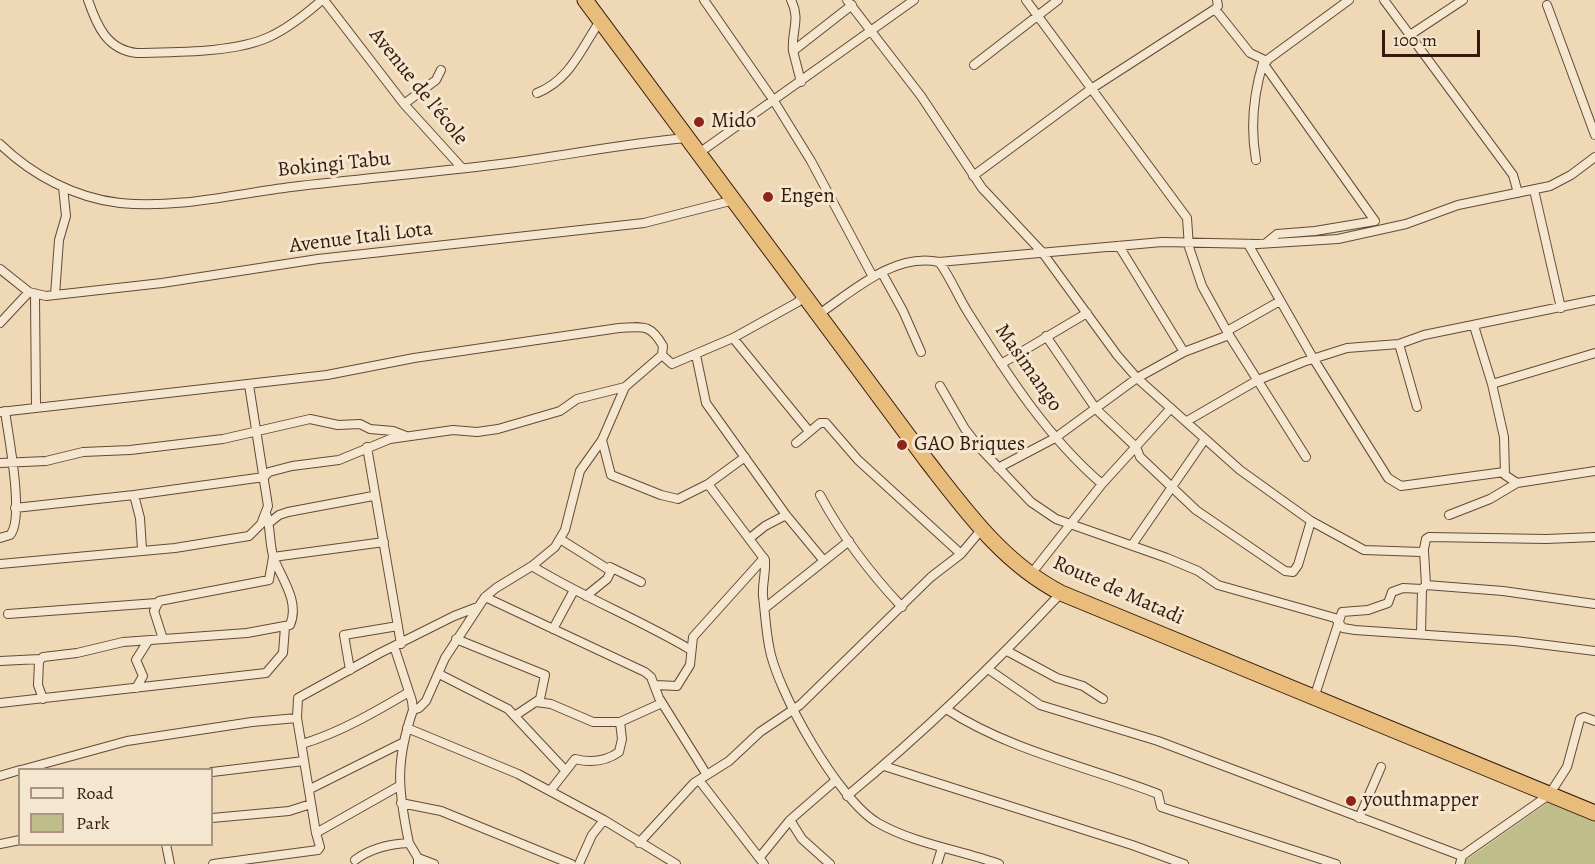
<!DOCTYPE html>
<meta charset="utf-8">
<style>
body{margin:0}
#map{position:relative;width:1595px;height:864px;overflow:hidden;background:#efd8b5;font-family:Alegreya,serif}
canvas{display:block}
.legend{position:absolute;left:18px;top:768px;width:195px;height:78px;box-sizing:border-box;background:#f5e6cf;border:2px solid #a89481;margin:0;padding:8px 10px;list-style:none;font-size:18px;color:#351a0c}
.legend li{display:flex;align-items:center;gap:12px;height:30px}
.legend b{width:30px;border:2px solid #a89481}
.scale{position:absolute;left:1382px;top:30px;width:98px;height:27px;box-sizing:border-box;border:3px solid #351a0c;border-top:0;padding-left:8px;font-size:18px;line-height:21px;white-space:nowrap;color:#351a0c;-webkit-text-stroke:4px #f5e6cf;paint-order:stroke}
</style>
<div id="map">
<canvas width="1595" height="864"></canvas>
<ul class="legend">
<li><b style="height:8px;background:#f5e6cf"></b>Road</li>
<li><b style="height:16px;background:#bfbd89"></b>Park</li>
</ul>
<div class="scale">100 m</div>
</div>
<script>
const c = document.querySelector('canvas').getContext('2d');
c.lineJoin = 'round';
function fillPath(path, color) {
  c.fillStyle = color;
  c.fill(path, 'evenodd');
}
function strokePath(path, color, width, dash) {
  c.strokeStyle = color;
  c.lineWidth = width;
  c.lineCap = dash ? 'butt' : 'round';
  c.setLineDash(dash || []);
  c.stroke(path);
}
function write(font, color, halo, rows, align = 'center') {
  c.font = font + ' Alegreya,serif';
  c.lineWidth = 6;
  c.setLineDash([]);
  c.textBaseline = 'middle';
  c.strokeStyle = halo;
  c.fillStyle = color;
  for (const [text, x, y, turn = 0] of rows) {
    c.save();
    c.translate(x, y);
    c.rotate((+turn || 0) * Math.PI / 180);
    c.textAlign = isNaN(turn) ? turn : align;
    if (halo) c.strokeText(text, 0, 0);
    c.fillText(text, 0, 0);
    c.restore();
  }
}
const green = new Path2D(`
 M1550,801L1595,817V864H1465L1466,860Z`);
const street = new Path2D(`
 M88,0C97,26 107,50 137,53C176,52 234,53 269,37C289,28 306,14 322,0
 M324,0L404,104L462,168
 M704,0L774,101L811,161L873,277
 M791,0C801,19 791,32 793,51
 M847,0L921,96L982,188L1042,252L1117,355L1137,378L1240,470L1311,521L1364,550L1421,552L1424,549L1426,539L1429,537L1546,539L1595,537
 M1026,0L1187,218L1189,247L1202,286L1229,335L1306,457
 M1384,0L1513,175L1518,193
 M1547,5L1595,135
 M1215,9L1250,53L1267,61
 M1410,35L1463,0
 M1263,63L1375,221L1315,231L1277,234L1266,243
 M974,65L1058,0
 M801,82L793,51L852,5
 M537,93C570,80 581,49 600,21
 M404,104L436,80L441,70
 M0,144C32,175 75,198 120,203C177,209 235,194 291,187C366,178 441,172 516,162C573,154 629,143 686,138
 M699,153L914,0
 M1256,160C1250,126 1253,96 1263,63L1349,0
 M973,176L1091,89L1215,9L1218,6L1217,0
 M1534,190L1561,308
 M1248,244L1313,358L1388,478L1401,486L1504,472
 M1119,246L1184,352
 M939,262C951,278 958,297 969,314C1007,374 1047,437 1102,484
 M0,269L29,292L46,296L162,283L318,259L644,223L734,200
 M882,273L903,311L921,352
 M35,295L36,406
 M55,295L59,240L66,216L63,187
 M819,314C853,291 895,252 939,262L1162,242L1258,244L1338,239L1406,224L1458,205L1550,186L1571,175L1595,157
 M0,323L29,292
 M1474,326L1492,384L1504,437L1505,475L1517,483
 M1227,331L1280,301
 M1046,336L1096,409L1136,447L1140,457L1196,510L1285,571L1293,572L1298,565L1311,521
 M733,338L808,430
 M1399,344L1417,407
 M696,355L706,403L786,515
 M1001,364L1087,313
 M1492,384L1595,353
 M940,386L965,429L979,447L1031,502L1056,519L1167,558L1198,571L1218,585L1335,618L1343,628L1355,630L1515,641L1595,651
 M0,412L327,375L414,358L619,328C643,327 650,323 663,346L662,355L672,364L733,338L798,302L803,294
 M1187,421L1258,380L1303,362L1347,348L1399,344L1424,335L1595,300
 M602,440L611,475L661,495L678,499L708,484L745,457
 M796,443L820,423H826L858,460L961,554
 M367,447L401,644
 M0,463L46,461L83,452L130,450L223,439L310,419L338,425L360,424L370,429L393,431L406,436
 M998,468L1055,438L1137,378L1184,352L1229,335
 M708,484L765,560C766,573 762,584 763,596C765,613 766,630 769,646C776,690 839,801 878,823C915,844 960,850 999,864
 M134,495L140,518L142,549
 M820,495C842,536 870,573 902,607
 M15,508L134,495L264,477L269,472L292,466L339,460L390,439L453,430L477,432L498,429L560,411L577,399L625,387
 M1449,515L1490,499L1517,483L1595,471
 M269,523L279,515L288,512L373,496
 M0,538L10,535C25,519 8,434 5,411
 M750,538L765,526L786,515L824,561
 M560,539L611,571L607,579L586,596
 M1132,545L1205,439
 M1424,551L1426,585
 M0,564L175,548L249,536L261,524L268,506L249,385
 M532,566C584,598 639,619 691,650
 M610,567L641,582
 M1031,574L1102,484L1171,408
 M485,597L645,672L651,677L659,698L707,775
 M765,608L849,541
 M8,614L157,603
 M553,629L573,592
 M1421,634L1422,589
 M163,639L154,611L159,601L269,580L273,557L384,542
 M456,639L545,675L540,699L516,715
 M1007,651L1057,678L1083,686L1103,699
 M0,661L40,659
 M988,669L1040,705L1158,741L1462,856
 M350,670L344,635L398,626
 M439,674L508,709L565,770
 M655,685L677,686L690,665L693,637L764,558
 M136,688L143,676L136,660L148,641
 M1314,698L1342,612L1368,610L1388,603L1392,592L1403,588L1422,589L1426,585L1503,591L1595,604
 M43,699L38,685L39,661L43,657L77,653L123,642L247,633L290,625C300,602 282,579 274,559C269,545 271,527 266,513
 M536,702L551,704L593,722H620
 M0,703L266,673L283,653L285,627
 M946,709C1011,751 1086,766 1158,794L1161,807L1336,864
 M413,710L419,708L426,701L445,658L485,597L496,588L532,566L555,547L565,530L580,471L602,440L625,387L662,355
 M407,728L518,774L604,820L676,864
 M302,744C339,733 375,712 409,692
 M884,766L1132,845L1184,864
 M21,770L127,741L252,722L297,718
 M212,772L304,761
 M0,776L20,770
 M699,780L764,864
 M310,789L404,742
 M550,791L575,759C591,763 605,762 619,752L622,739L620,722L662,703
 M847,796C923,733 994,665 1061,593
 M401,803L441,811L571,864
 M212,818L289,811L311,804
 M1359,818L1381,767
 M790,820L802,839L830,864
 M316,833L399,786
 M409,843L418,858V864
 M639,843L694,783L729,761L760,732L800,705L931,577L961,554L981,530
 M0,844L20,840
 M166,844L170,864
 M760,857L790,820L836,780
 M418,858L434,864
 M355,860C371,848 389,844 409,843C398,790 395,762 413,710L412,701L394,646
 M213,864L318,850L320,847L316,833L297,718L298,698L380,653L454,616L475,608
 M579,864L592,835L604,820
 M937,864L942,848
 M1460,864L1462,856L1473,848L1549,795L1567,767L1580,719L1584,717L1595,721`);
const highway = new Path2D(`
 M585,0L927,461C966,511 1003,563 1061,593L1595,813`);
const markers = [
 [699,122,6,"#8f2418"],
 [768,197,6,"#8f2418"],
 [902,445,6,"#8f2418"],
 [1351,801,6,"#8f2418"]
];
const streetNames = [
 ["Avenue de l'école",418,87,51],
 ["Bokingi Tabu",334,165,-6],
 ["Avenue Itali Lota",361,238,-7],
 ["Masimango",1028,368,55],
 ["Route de Matadi",1118,591,24]
];
const poiNames = [
 ["Mido",711,122],
 ["Engen",780,197],
 ["GAO Briques",914,445],
 ["youthmapper",1363,801]
];
fillPath(green, '#bfbd89');
strokePath(street, '#644a36', 10);
strokePath(highway, '#351a0c', 17);
strokePath(street, '#f5e6cf', 8);
strokePath(highway, '#e8bc7a', 15);
for (const [x, y, r, color] of markers) {
  const dot = new Path2D();
  dot.arc(x, y, r, 0, 2 * Math.PI);
  c.fillStyle = color;
  c.fill(dot);
  strokePath(dot, '#f5e6cf', 2);
}
write('21px', '#351a0c', '#f5e6cf', streetNames);
write('21px', '#351a0c', '#f5e6cf', poiNames, 'left');
</script>
